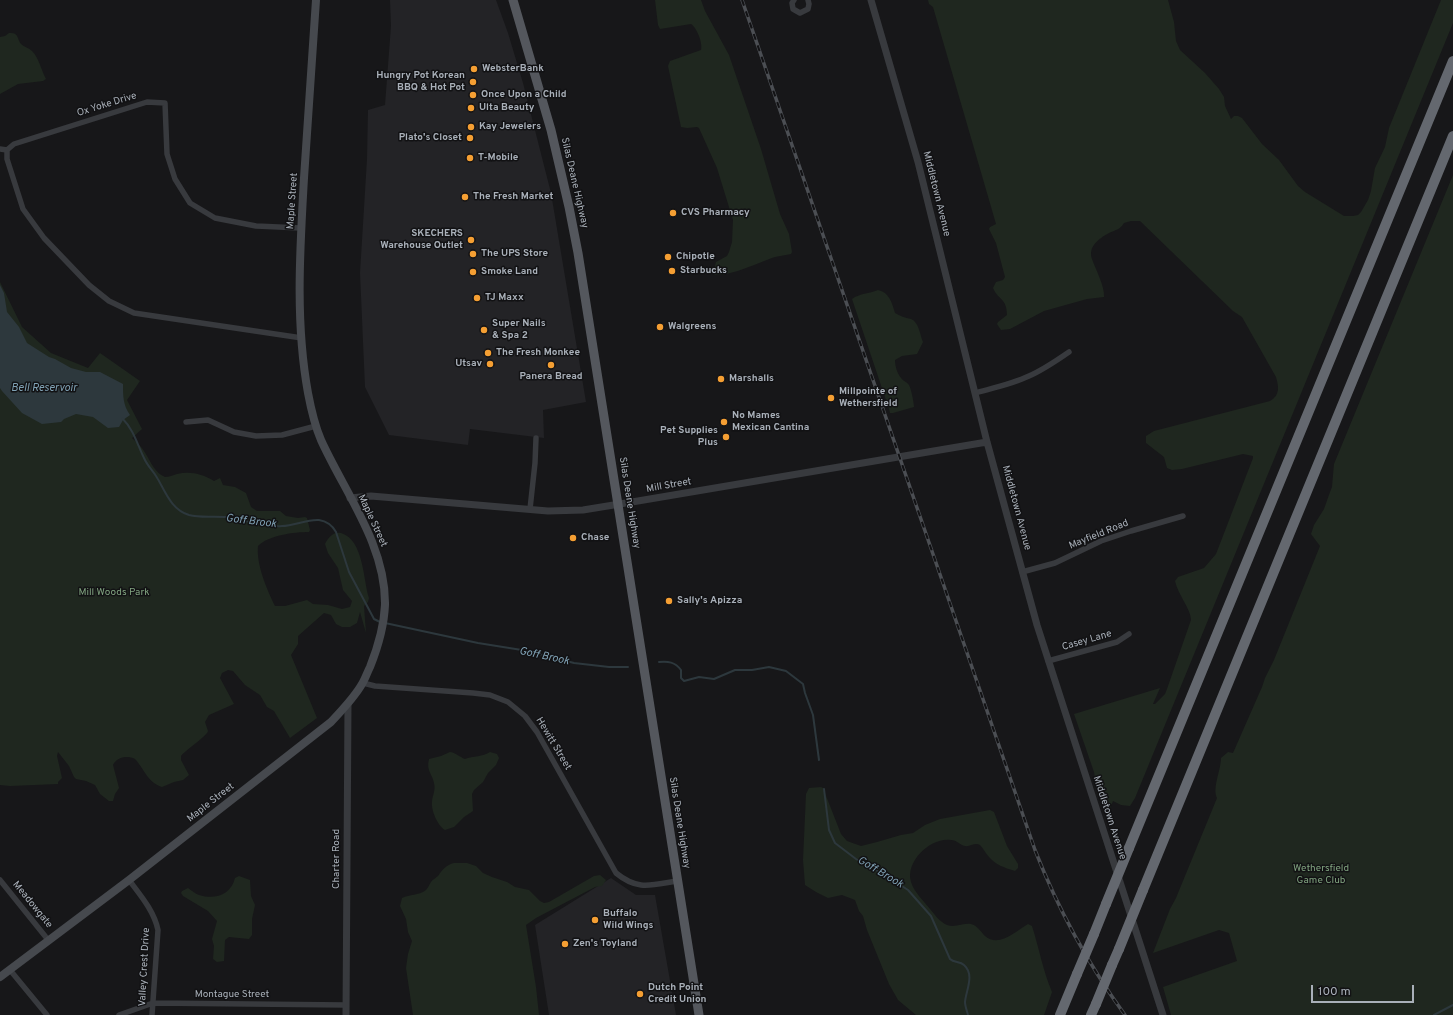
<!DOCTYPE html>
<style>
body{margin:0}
#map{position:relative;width:1453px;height:1015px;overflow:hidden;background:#171719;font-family:Overpass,sans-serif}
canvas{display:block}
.scale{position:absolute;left:1311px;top:985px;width:103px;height:18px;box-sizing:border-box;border:2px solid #a9b0b9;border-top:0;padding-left:5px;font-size:12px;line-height:14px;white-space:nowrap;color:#a9b0b9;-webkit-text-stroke:3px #121214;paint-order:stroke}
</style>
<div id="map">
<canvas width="1453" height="1015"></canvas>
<div class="scale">100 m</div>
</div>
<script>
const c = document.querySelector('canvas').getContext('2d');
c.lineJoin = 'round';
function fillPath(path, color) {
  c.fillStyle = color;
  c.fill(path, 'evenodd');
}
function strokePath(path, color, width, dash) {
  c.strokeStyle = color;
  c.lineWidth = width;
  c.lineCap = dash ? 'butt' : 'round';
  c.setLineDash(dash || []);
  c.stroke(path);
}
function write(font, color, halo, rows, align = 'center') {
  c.font = font + ' Overpass,sans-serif';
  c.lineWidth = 3;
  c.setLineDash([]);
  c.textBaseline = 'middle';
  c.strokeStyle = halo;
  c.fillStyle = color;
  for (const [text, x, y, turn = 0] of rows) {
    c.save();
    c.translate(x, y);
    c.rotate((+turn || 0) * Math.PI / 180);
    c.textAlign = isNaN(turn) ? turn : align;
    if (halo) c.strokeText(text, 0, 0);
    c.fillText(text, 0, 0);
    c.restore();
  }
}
const built = new Path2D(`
 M390,0H496L508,33L523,83L551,193L586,402L543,410L544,438L470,429L468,445L389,435L365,387L360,273L367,159L368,110L385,105L391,26Z
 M611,878L636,895H655L676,1015H549L535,925Z`);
const green = new Path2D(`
 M655,0H701L705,11L729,55L761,149L780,214L789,234L792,252L791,254C786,255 780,256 775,257C762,261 725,279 713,274L716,262L727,256L729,252L732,242L733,220L717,168L699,128L697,127L687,128L681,127L668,66L670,61L701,50C703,43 697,28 691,24L660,29L658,25Z
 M928,0H1168L1174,22L1176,41L1180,50L1205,73L1219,89L1224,97L1225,106L1231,119L1234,116H1238L1242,118L1262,144L1279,160L1298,186L1305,192L1344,216H1353L1358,215L1361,212L1368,200L1371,191L1375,168L1385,147L1389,128L1441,0H1453V23L1135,798L1130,806L1121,805L1113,801L1108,814L1100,791L1096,785L1094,772L1074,714L1160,688L1153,704H1155L1165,694L1167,689L1191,620C1191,609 1178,595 1175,581L1178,577L1204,568L1216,554L1253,458V456L1243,454L1182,469L1172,470L1167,468L1164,457L1146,443V436L1154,431L1270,401C1280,395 1279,387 1276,377L1242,317L1233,311L1140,221H1131L1124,223C1120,230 1115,230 1109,233C1098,239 1088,247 1092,259C1096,270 1105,287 1104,297L1087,299L1044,311L1010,329L1001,330L997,324L998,322L1007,315C1007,298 998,300 993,288L996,282L1003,280L1005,277L996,243L989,229L990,227L996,224L933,7L929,4Z
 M9,33C19,32 17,39 21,44C24,47 29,48 32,51C39,58 41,70 46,79L43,81L18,84L0,94V37L5,36Z
 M1453,175V1015H1171L1163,987L1237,961L1229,933L1219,930L1153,953L1170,909L1176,898L1217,798C1212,788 1221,770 1221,758L1228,752L1233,753L1262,687L1265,678L1274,660L1320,546L1311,534L1314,525L1324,509L1330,492L1332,487L1334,464Z
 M0,282L22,327L51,353L88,368L100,353L140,381L127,400L142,429L132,438C135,441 139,444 141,447C150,458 152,471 165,477C169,477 173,475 177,474C191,471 202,474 214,481L220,478L223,485L235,487L246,493L251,507L257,511H280L286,516L298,518L305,517L307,518L310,530L309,532C294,532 269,535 258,546C256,564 267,590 275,606H285L307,600L313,604L328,605L342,609L350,607L352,601L343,590L338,568L328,553L325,544C328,538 333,531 341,533C364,540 363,580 369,598L368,602L364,606L366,633L360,612L357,623L350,627H342L336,624L331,615L324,613L298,636V644L291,655L317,718L290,738L274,711L267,707L260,695L245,685L233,671L228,670L222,673L220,678L234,704L209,715L205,722L208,731C207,736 187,749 181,756V760L189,775L183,780L174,782L162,787C147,782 145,770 135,759C127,755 117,757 113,765L119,788L115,794L113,801H109L100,794L95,785L86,781L76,779L74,777L69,766L58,752L57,756L62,778L58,782V784L10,786L0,785Z
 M878,290C889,292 892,303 895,313C900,316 905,318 911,319C919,322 920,335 923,342L917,354L902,356L895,360C895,366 897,373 901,378C903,381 907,382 909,385C911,388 914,403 914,407L893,413H890L889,409L852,299C860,293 869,294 878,290Z
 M450,752C454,752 460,757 465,759C473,756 483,757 490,752L497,754L499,758L496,765L488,773L483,782L474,790L472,794L473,811L464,817L454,827L445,830C438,826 431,811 432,802C432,796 436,791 434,783C432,773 426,771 429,759L441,756Z
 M821,787L823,788L841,834L847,841L861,846L877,842L901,835L913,833L925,825L940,819L990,810L994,812L1007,846L1018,864V868L1015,871C1005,868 996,865 989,857C986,854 983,848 980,845C975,842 970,847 965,846C960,845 957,840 951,840C931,837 905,861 911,882C914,892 923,900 930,909C935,915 940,922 947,925C955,928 963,923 971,924C977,925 981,932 985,936C999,948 1016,931 1028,924L1032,926C1039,948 1043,971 1052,992L1044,1015H916L898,1000L889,984L867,930L863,916L859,911L855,900L842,895L828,898L816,892L805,885L803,860L806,794L809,788Z
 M454,863H467L476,866L483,873L492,877L507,882L515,887L529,890L540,901L544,903L549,902L594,876L600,875L606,880L602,886L595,887L536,918L526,925L536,987L539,1015H413L406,968L408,954L412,941L408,932L406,919L400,906L402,898C410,894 418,896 426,890C428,888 429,885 431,882C433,879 436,878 438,876C443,869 446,865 454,863Z
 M239,876L250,880L251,896L255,905L252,919V935L249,939L229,937L225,940L224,961L217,962L213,959L214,946L212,939L217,921L208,911L183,896L181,893L182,891L188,888C192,891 196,894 199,895C215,900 231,895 235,878Z`);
const water = new Path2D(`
 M0,285L4,293L7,312L19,327L27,343L49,357L55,359L71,368L86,372H100L123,384C123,396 123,405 130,415L123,420L119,427L108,428L93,417L76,414L64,419L61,422L42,424L22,413L2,391L0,388Z`);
const stream = new Path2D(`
 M122,418C134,430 137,444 144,458C147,465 152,470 156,476C165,490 170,509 189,515C200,518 213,516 225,517C244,519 264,528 282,526C294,526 307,519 319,520C326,521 332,525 336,532L349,572L374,619L380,622
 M385,623L478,643L528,651L574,663L609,667H628
 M659,662C668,661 675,662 681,670V678L684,681L699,677L714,679L735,670H752L769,667L786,671L803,684L805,693L813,715L819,760
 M824,789L829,830L835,843L856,859L888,877L908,890L931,916L950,959C954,963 960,961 964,965C975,975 966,990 965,1002C965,1006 967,1011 968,1015
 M1434,1015L1453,1005`);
const minor = new Path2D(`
 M794,0L792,3L793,9L800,13L808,9L809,4L808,0
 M0,149L7,150
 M301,228L256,226L215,218L190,203L175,179L167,154L165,103L147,102L14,144L7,150V159L23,209L44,238L89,285L109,301L134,313L302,338
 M975,393C993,388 1012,384 1029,376C1043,370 1056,361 1069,352
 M186,422L208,420L234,432L256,436L282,435L316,426
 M530,509L535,463L536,438
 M1022,572L1055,563L1101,541L1131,531L1183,516
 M1048,661L1117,642L1129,634
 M363,683L375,686L473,693L490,695L508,702L525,716L537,732L616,873C638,891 651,885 677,881
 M0,880L49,941
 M129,880C141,896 154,911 158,930L152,1015
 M10,970L47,1015
 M119,1015L153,1003L346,1005`);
const tertiary = new Path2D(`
 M871,0L918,162L987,442L1037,625L1163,1015
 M350,498L371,496L548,511L583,510L632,502L987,442
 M346,1015L348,704`);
const secondary = new Path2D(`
 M0,977L129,880L331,722C342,710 354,698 362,684C365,679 367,673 370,667C378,647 384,627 385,605C386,545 345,493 321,440C315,426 311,409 308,393C295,322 300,249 304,178C308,118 312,59 316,0`);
const primary = new Path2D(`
 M513,0L551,130L569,207L578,253L699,1015`);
const motorway = new Path2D(`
 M1129,848L1453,61
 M1143,890L1453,136
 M1094,934L1106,904
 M1112,965L1119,949
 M1060,1015L1077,974
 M1091,1015L1096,1004`);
const rail = new Path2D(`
 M742,0L1035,850C1058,909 1088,964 1125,1015`);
const motorwayBridge = new Path2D(`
 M1106,904L1129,848
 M1119,949L1143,890
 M1077,974L1094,934
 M1096,1004L1112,965`);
const markers = [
 [474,69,4,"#f59f33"],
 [473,82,4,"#f59f33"],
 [473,95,4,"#f59f33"],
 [471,108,4,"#f59f33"],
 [471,127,4,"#f59f33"],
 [470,138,4,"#f59f33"],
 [470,158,4,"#f59f33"],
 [465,197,4,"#f59f33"],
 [673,213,4,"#f59f33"],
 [471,240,4,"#f59f33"],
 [473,254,4,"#f59f33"],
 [668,257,4,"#f59f33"],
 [672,271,4,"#f59f33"],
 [473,272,4,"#f59f33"],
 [477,298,4,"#f59f33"],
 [660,327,4,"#f59f33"],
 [484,330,4,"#f59f33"],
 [488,353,4,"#f59f33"],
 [490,364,4,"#f59f33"],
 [551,365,4,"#f59f33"],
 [721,379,4,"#f59f33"],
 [831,398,4,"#f59f33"],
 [724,422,4,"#f59f33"],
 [726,437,4,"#f59f33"],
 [573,538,4,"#f59f33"],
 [669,601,4,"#f59f33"],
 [595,920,4,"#f59f33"],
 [565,944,4,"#f59f33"],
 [640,994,4,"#f59f33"]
];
const poiNames = [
 ["WebsterBank",482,69],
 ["Hungry Pot Korean",465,76,"right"],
 ["BBQ & Hot Pot",465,88,"right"],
 ["Once Upon a Child",481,95],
 ["Ulta Beauty",479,108],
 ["Kay Jewelers",479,127],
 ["Plato's Closet",462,138,"right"],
 ["T-Mobile",478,158],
 ["The Fresh Market",473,197],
 ["CVS Pharmacy",681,213],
 ["SKECHERS",463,234,"right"],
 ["Warehouse Outlet",463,246,"right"],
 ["The UPS Store",481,254],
 ["Chipotle",676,257],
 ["Starbucks",680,271],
 ["Smoke Land",481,272],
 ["TJ Maxx",485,298],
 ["Super Nails",492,324],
 ["& Spa 2",492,336],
 ["Walgreens",668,327],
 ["The Fresh Monkee",496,353],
 ["Utsav",482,364,"right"],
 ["Panera Bread",551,377,"center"],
 ["Marshalls",729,379],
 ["Millpointe of",839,392],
 ["Wethersfield",839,404],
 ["No Mames",732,416],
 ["Mexican Cantina",732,428],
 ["Pet Supplies",718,431,"right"],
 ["Plus",718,443,"right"],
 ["Chase",581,538],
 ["Sally's Apizza",677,601],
 ["Buffalo",603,914],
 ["Wild Wings",603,926],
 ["Zen's Toyland",573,944],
 ["Dutch Point",648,988],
 ["Credit Union",648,1000]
];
const streetNames = [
 ["Ox Yoke Drive",107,105,-17],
 ["Silas Deane Highway",574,183,77],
 ["Middletown Avenue",936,194,76],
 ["Maple Street",293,201,-86],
 ["Mill Street",669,486,-10],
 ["Silas Deane Highway",629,503,81],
 ["Middletown Avenue",1016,508,75],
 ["Maple Street",372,521,65],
 ["Mayfield Road",1099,535,-22],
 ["Casey Lane",1087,641,-16],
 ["Hewitt Street",553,744,59],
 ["Maple Street",211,803,-38],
 ["Middletown Avenue",1109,818,72],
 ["Silas Deane Highway",679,823,81],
 ["Charter Road",337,859,-90],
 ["Meadowgate",32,905,51],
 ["Valley Crest Drive",145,967,-87],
 ["Montague Street",232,995]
];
const parkNames = [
 ["Mill Woods Park",114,593],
 ["Wethersfield",1321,869],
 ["Game Club",1321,881]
];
const waterNames = [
 ["Bell Reservoir",44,389],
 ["Goff Brook",251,522,7],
 ["Goff Brook",544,657,12],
 ["Goff Brook",880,873,31]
];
fillPath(built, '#232326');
fillPath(green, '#1f271f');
fillPath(water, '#2d383d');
strokePath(stream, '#2d383d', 2);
strokePath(minor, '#383a3e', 5.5);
strokePath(tertiary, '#383a3e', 7);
strokePath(secondary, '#46494e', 8);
strokePath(primary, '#54575d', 9);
strokePath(motorway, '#64686f', 10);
strokePath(rail, '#4b4e53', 3.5);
strokePath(rail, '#121214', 2, [6]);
strokePath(motorwayBridge, '#64686f', 10);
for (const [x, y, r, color] of markers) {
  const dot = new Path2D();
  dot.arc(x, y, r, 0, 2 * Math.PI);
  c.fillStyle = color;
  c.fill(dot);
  strokePath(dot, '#121214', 1.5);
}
write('bold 10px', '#a9b0b9', '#121214', poiNames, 'left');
write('10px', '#a9b0b9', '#121214', streetNames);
write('10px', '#81a480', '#121214', parkNames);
write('italic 11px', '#80a2b5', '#121214', waterNames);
</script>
